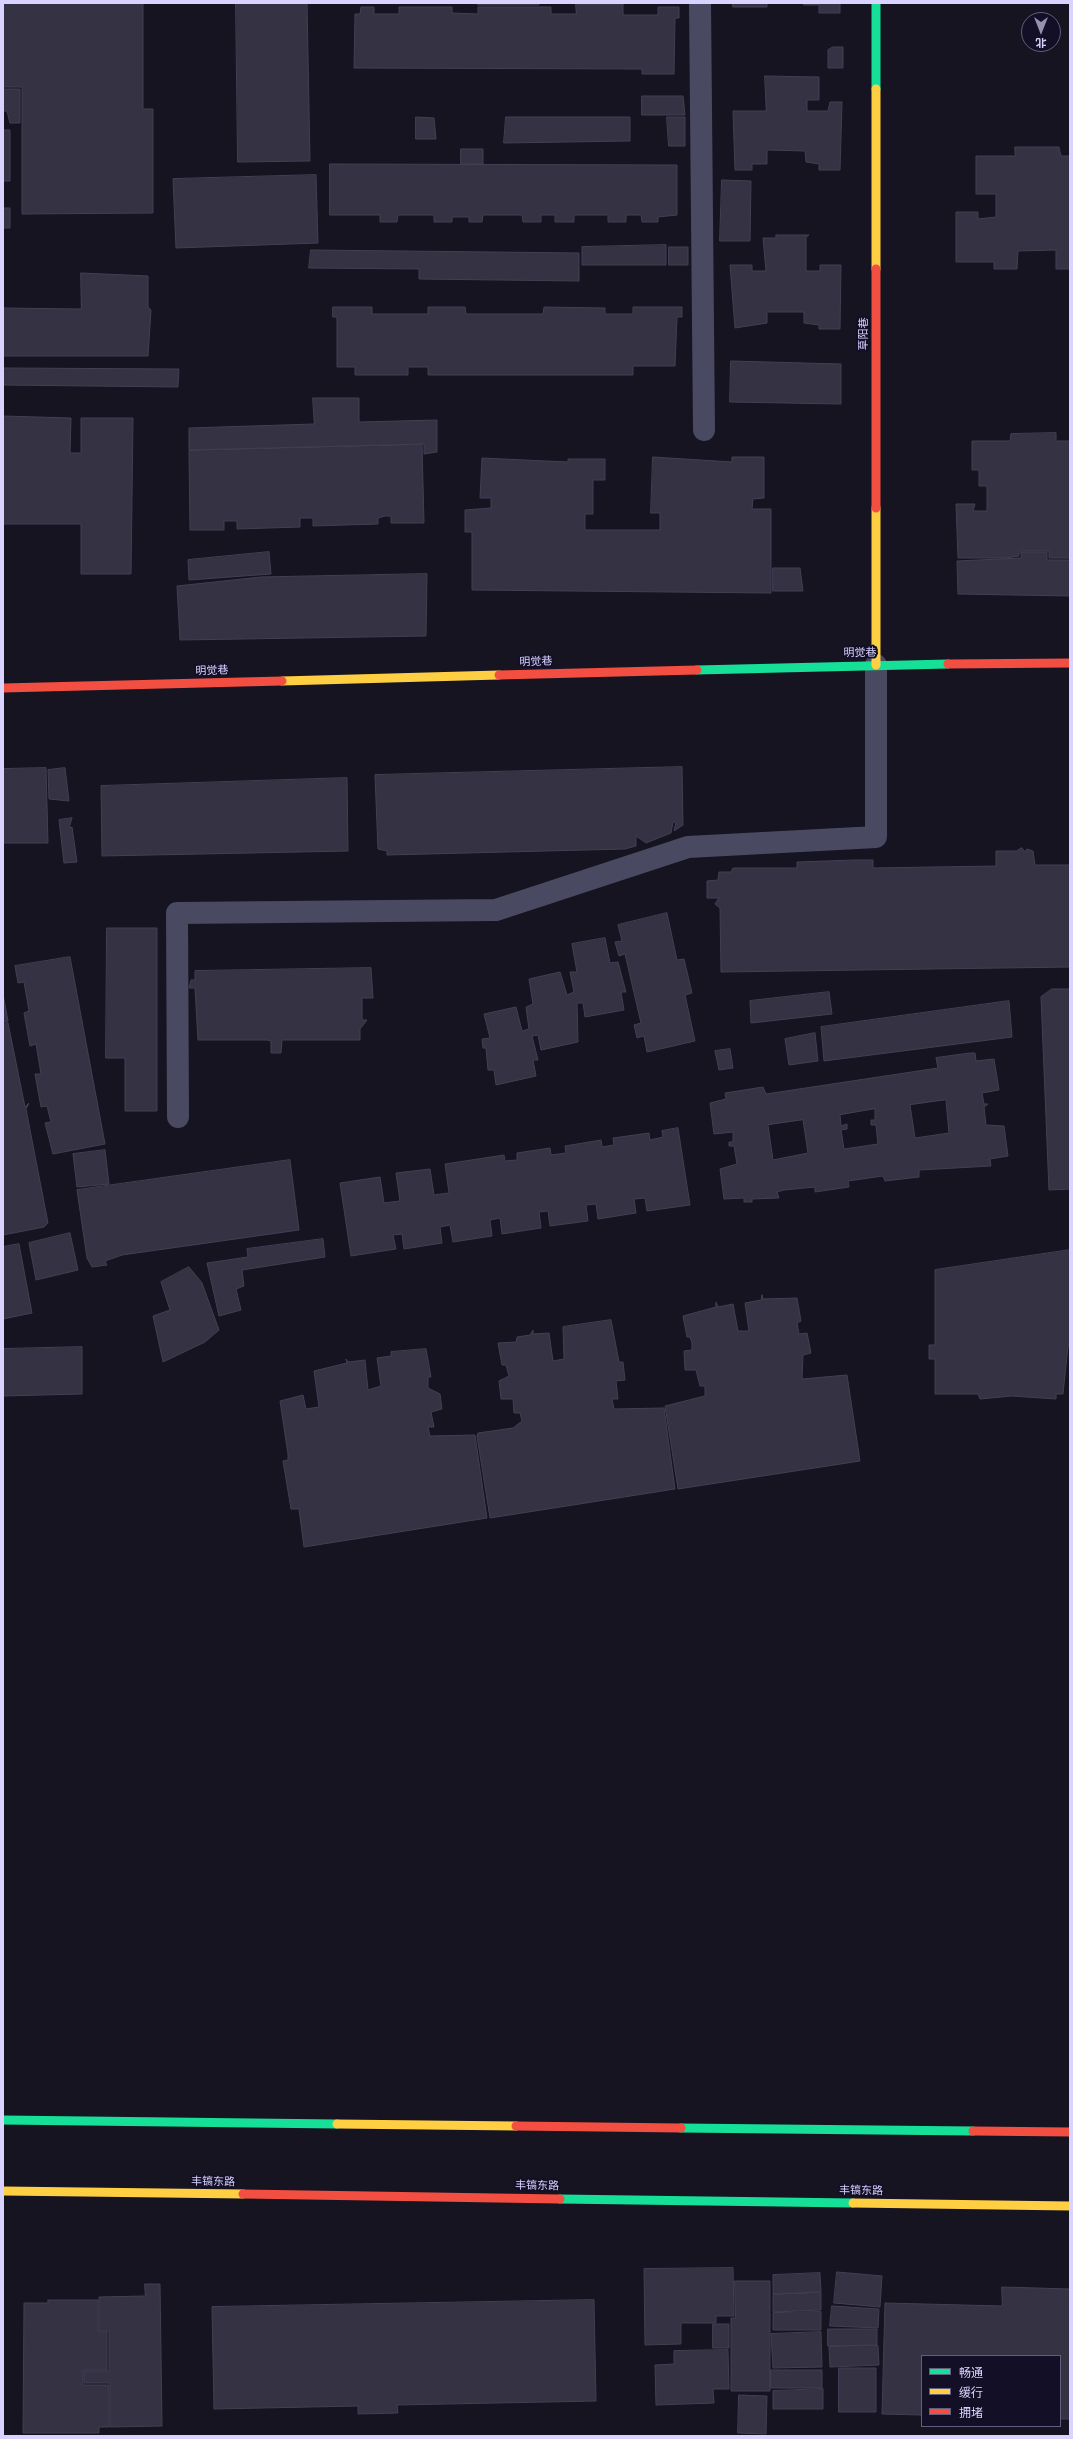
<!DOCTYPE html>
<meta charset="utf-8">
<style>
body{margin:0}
#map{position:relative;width:1073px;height:2439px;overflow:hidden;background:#161421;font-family:Helvetica,"Noto Sans SC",sans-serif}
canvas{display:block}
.frame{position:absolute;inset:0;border:4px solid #d9d4ff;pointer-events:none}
.legend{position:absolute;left:921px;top:2355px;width:140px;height:72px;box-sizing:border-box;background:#130f26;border:1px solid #625e7d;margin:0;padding:5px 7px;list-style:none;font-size:12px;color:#d9d4ff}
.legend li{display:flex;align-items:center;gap:8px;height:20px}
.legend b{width:20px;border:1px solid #625e7d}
.north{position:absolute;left:1021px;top:12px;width:40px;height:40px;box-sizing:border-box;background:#130f26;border:1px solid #625e7d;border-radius:50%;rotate:180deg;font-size:11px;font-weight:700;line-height:16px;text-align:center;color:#d9d4ff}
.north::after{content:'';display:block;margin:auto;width:14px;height:18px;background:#9591b1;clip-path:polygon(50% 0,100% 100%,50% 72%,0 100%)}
</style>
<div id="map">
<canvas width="1073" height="2439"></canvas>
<div class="frame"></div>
<ul class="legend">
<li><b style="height:5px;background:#16e098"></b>畅通</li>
<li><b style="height:5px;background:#ffcf43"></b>缓行</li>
<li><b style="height:5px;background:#f24e42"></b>拥堵</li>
</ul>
<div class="north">北</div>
</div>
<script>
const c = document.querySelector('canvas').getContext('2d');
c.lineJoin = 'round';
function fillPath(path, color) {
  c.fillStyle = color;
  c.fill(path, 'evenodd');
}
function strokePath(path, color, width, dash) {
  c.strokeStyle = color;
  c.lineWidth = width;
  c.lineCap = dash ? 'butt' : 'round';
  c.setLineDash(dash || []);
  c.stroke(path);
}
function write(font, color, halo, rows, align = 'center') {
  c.font = font + ' Helvetica,"Noto Sans SC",sans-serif';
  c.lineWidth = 4;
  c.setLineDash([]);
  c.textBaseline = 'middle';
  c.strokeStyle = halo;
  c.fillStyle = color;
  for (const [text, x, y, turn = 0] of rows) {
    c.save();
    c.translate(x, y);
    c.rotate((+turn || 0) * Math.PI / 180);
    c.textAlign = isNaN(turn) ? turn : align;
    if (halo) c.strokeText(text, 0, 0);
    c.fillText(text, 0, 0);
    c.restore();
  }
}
const building = new Path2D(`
 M3,3H143V109H153V213L22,214V87H3Z
 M236,3H307L310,161L238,162Z
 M478,3H539V5H478Z
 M733,3H767V7H733Z
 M804,3H840V13H819V5H804Z
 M576,4H623V15H658V7H679V18H675L674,74H642V69L354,68L355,14H360L361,7H374V14H399V7H452V13L478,14V7H551V14H576Z
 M833,47H843V68H828V50Z
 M765,76L819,77V100H807V111H828L830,102H842L840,170H819V164L806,162L805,151L767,150V164H752V170H735L733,111H766Z
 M3,89H20V123H10L7,111H3Z
 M642,96H683L685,115H642Z
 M416,117L434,118L436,139H416Z
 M506,117H630V141L504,143Z
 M667,117H685V146H669Z
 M3,130H10V181H3Z
 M1015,147H1059L1061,156H1070V269H1056V250L1018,251L1017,269H994V262H956V212H978V219L996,217V194H976V156H1015Z
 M461,149H483V164H461Z
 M330,164L677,165V215L658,217V222H642L641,215H626V222H608V215H574V222H555V215H541V222H523L522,215H483L482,222H469V217H452V222H434V215H398L397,222H380V215H330Z
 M316,175L318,243L176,248L173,179Z
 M722,180L751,181L750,241H720Z
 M3,208H10V228H3Z
 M776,235H809L806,237V271H820V265H841L840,329H819V325L804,323V312H767V323L735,328L730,265H752V271H766L763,238H776Z
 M666,245V265H582V247Z
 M669,247H688V265H669Z
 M311,250L579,253V281L419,279V269L309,268Z
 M81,273L148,276V307L151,310L148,356H3V308L81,309Z
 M333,307H372V314H428V307H465L466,314H543L544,307L605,308V314H633V307H682V317H677L675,366H633V375H428V367H408V375H355V367H337V317H333Z
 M731,361L841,364V404L730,402Z
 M3,368L179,369L178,387L3,385Z
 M313,398H359V422L437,420V452L424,454V444L189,450V428L314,424Z
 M3,416L71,418L70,453H81V418H133L131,574H81V524H3Z
 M1056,433V441H1070V558H1049V551H1019V556L1005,558H958L956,504H975L973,511H987V486H979V470H972V441H1010L1011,434Z
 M422,445L424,523H391V516H385L378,518V524L313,526V518H300V527L237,529V521H224V530H190L189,451Z
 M653,457L732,462V457H764V498L753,499L752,509H771V593L472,590V532H465V510L491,508V498H480L482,458L568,462V459H605V480H593V514H585V530H660V513H651Z
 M269,552L271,574L189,580L188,560Z
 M1021,552H1047V560H1070V596L958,594L957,561L1021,558Z
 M773,568H800L803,591H773Z
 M427,574L426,636L180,640L177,586L261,577Z
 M682,767L683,825L674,831L676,822H673L671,833L646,843L636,836V846L625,849L387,855V851L378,849L375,775Z
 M46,768L48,843H3V769Z
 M65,768L69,801L49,799L48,770Z
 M347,778L348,851L102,856L101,786Z
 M72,818L69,828L72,827L77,862L64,863L59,820Z
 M1022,848L1025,852L1027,849L1033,851L1035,865H1070V967L721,972L720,908L715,904L719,898H707V881L718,880L719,872H731L733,868H797V862L855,860H873V868L996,866V851H1016Z
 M667,913L677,960L684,959L692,993L685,995L695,1041L647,1052L644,1036L637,1038L634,1025L641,1023L625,954L619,956L615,942L622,941L618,925Z
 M107,928H157V1111H125V1058H106Z
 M605,938L610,963L618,962L626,992H621L624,1010L585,1017L583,1003H577L578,1042L541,1050L538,1035L532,1036L538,1060H533L536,1076L496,1085L494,1070H488L486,1048H483L482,1039L490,1038L484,1014L516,1007L522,1031L529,1029L526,1007L533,1004L529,979L560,972L567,995L574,992L570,972H577L572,944Z
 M70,957L105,1144L53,1154L45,1123L51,1122L47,1106L41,1107L35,1074H41L36,1044L30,1046L24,1013L29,1011L24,982L18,983L15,966Z
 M371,968L373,998H362V1020H367L360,1029V1040H282L281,1053H271V1041L267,1040H198L195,988H189L191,980H195V971Z
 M1052,989H1070V1189L1049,1190L1041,997Z
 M829,992L832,1014L751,1023L750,1001Z
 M3,994L8,1021L3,1022Z
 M1009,1001L1012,1037L824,1061L821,1027Z
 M8,1023L25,1107L29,1103L26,1109L48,1223L44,1227L3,1235V1024Z
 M815,1033L818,1061L789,1065L785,1039Z
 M730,1049L733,1068L719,1070L715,1051Z
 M970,1053H975L976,1061L994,1059L999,1090L982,1093L984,1104H988L984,1107L986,1125L1004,1126L1008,1156L990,1159L991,1166L919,1170V1177L885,1181L883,1176L848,1181L849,1187L815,1192V1187L784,1190L777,1192L779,1198L752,1199V1202H744V1198L724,1199L720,1169L737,1164L734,1146H729V1142H733V1132L714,1134L710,1103L726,1099L725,1093L763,1087L766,1094L938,1068L936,1058Z
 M946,1100L949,1133L915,1138L910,1105Z
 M875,1109V1120H871V1125H876L878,1144L844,1149L841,1130L847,1129V1124L841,1126L840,1115Z
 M803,1120L808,1153L773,1160L768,1125Z
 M678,1128L690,1205L647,1211L645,1198L634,1199L636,1213L598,1219L596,1204L586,1205L588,1221L550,1226L548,1211L539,1212L541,1228L502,1234L500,1218L490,1220L492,1236L453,1242L450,1225L440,1227L442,1243L404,1249L402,1234L393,1235L396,1249L351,1256L340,1183L380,1177L384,1203L400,1201L396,1173L430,1169L434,1195L449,1193L445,1164L504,1155L505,1161L517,1160V1153L550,1148L551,1155L566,1153L565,1146L601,1140L602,1147L614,1145L613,1138L649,1133L650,1140L663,1137L662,1131Z
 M105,1150L109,1184L77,1187L73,1154Z
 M290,1160L299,1230L122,1255L105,1261L107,1265L92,1267L87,1258L77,1190Z
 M70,1233L78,1270L36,1280L29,1243Z
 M323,1239L325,1257L242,1270L244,1286L236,1289L241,1310L219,1316L207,1263L248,1257L247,1249Z
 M19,1244L32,1313L3,1319V1247Z
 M1070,1250V1346H1068L1063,1394H1056V1399L1012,1396L980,1399L978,1394H935V1359H929V1345H935V1270Z
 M189,1267L202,1283L219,1330L205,1342L163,1362L153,1316L170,1310L161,1282Z
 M762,1295L763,1299L797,1298L801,1321L797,1323L799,1334L807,1333L811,1353L803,1355L802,1379L847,1375L860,1461L678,1489L665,1406L705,1396V1386H700L696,1370H685L684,1351L692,1350V1343L690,1337H687L683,1316L716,1307V1302L718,1307L733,1304L738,1331H749L745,1303L761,1300Z
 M611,1320L619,1362H623L625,1380L616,1381L618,1399H612L614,1409L664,1408L675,1489L490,1518L477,1436L478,1433L513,1428L522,1421L520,1413H514L513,1399H501L499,1381L509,1376L506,1365H502L498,1343L516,1342L517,1337L530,1335L533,1330V1334L549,1333L553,1361L564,1359L563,1327Z
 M82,1347V1394L3,1396V1349Z
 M426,1349L431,1377H428V1388L440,1394L442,1409L431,1412L434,1427H428L430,1436L475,1435L487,1518L304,1547L299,1509H291L283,1461L288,1460V1454L280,1401L303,1395L306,1409L319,1407L314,1371L347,1363L346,1359L348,1362L365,1360L368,1390L381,1386L377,1358L391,1356V1352Z
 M733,2268L734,2316H716V2323H681V2344L645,2345L644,2269Z
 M837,2272L882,2276L880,2307L834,2303Z
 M820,2273L821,2292L773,2294V2275Z
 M735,2281H770V2391H731V2318H735Z
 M145,2284H160L162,2426L110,2427V2383H84V2371H109V2331H99V2297L145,2296Z
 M1002,2287L1070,2289V2419H1060V2356H922V2415L882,2414L885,2303L1002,2306Z
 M821,2293V2310L773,2312V2295Z
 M48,2300H98V2332H107V2370H83V2385H109V2427H99V2433H23L24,2303H48Z
 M594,2300L596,2401L397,2405L398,2413L358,2414V2406L214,2409L212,2307Z
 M832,2306L879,2309L878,2328L830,2326Z
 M821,2312V2330H773V2313Z
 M713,2324H729V2348H713Z
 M828,2329H877V2345L828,2346Z
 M821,2332L822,2367L773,2368L771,2334Z
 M878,2346L879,2365L830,2367L829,2347Z
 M728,2350L729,2389H713L714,2403L656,2405L655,2365L674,2364V2351Z
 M839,2368H876V2412H839Z
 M771,2370H822V2388H771Z
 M823,2389V2409H773V2391Z
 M739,2395L767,2396L766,2434L738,2433Z`);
const street = new Path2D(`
 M700,3L704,430
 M178,1117L177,913L496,910L688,847L876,837V665`);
const fast = new Path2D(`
 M876,3V89
 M697,670L948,664
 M3,2120L337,2124
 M681,2128L973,2131
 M560,2199L853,2203`);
const slow = new Path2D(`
 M876,89V269
 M876,508V665
 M282,681L499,675
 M337,2124L516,2126
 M3,2191L243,2194
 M853,2203L1070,2206`);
const jam = new Path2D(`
 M876,269V508
 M948,664L1070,663
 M499,675L697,670
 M3,688L282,681
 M516,2126L681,2128
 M973,2131L1070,2132
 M243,2194L560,2199`);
const streetNames = [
 ["草阳巷",864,334,-90],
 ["明觉巷",860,653,-1],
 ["明觉巷",536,662,-2],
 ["明觉巷",212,671,-2],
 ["丰镐东路",213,2182,1],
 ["丰镐东路",537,2186,1],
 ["丰镐东路",861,2191,1]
];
fillPath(building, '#343243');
strokePath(building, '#433f54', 1);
strokePath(street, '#4a4962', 22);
strokePath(fast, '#16e098', 9);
strokePath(slow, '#ffcf43', 9);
strokePath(jam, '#f24e42', 9);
write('11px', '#d9d4ff', '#130f26', streetNames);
</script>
